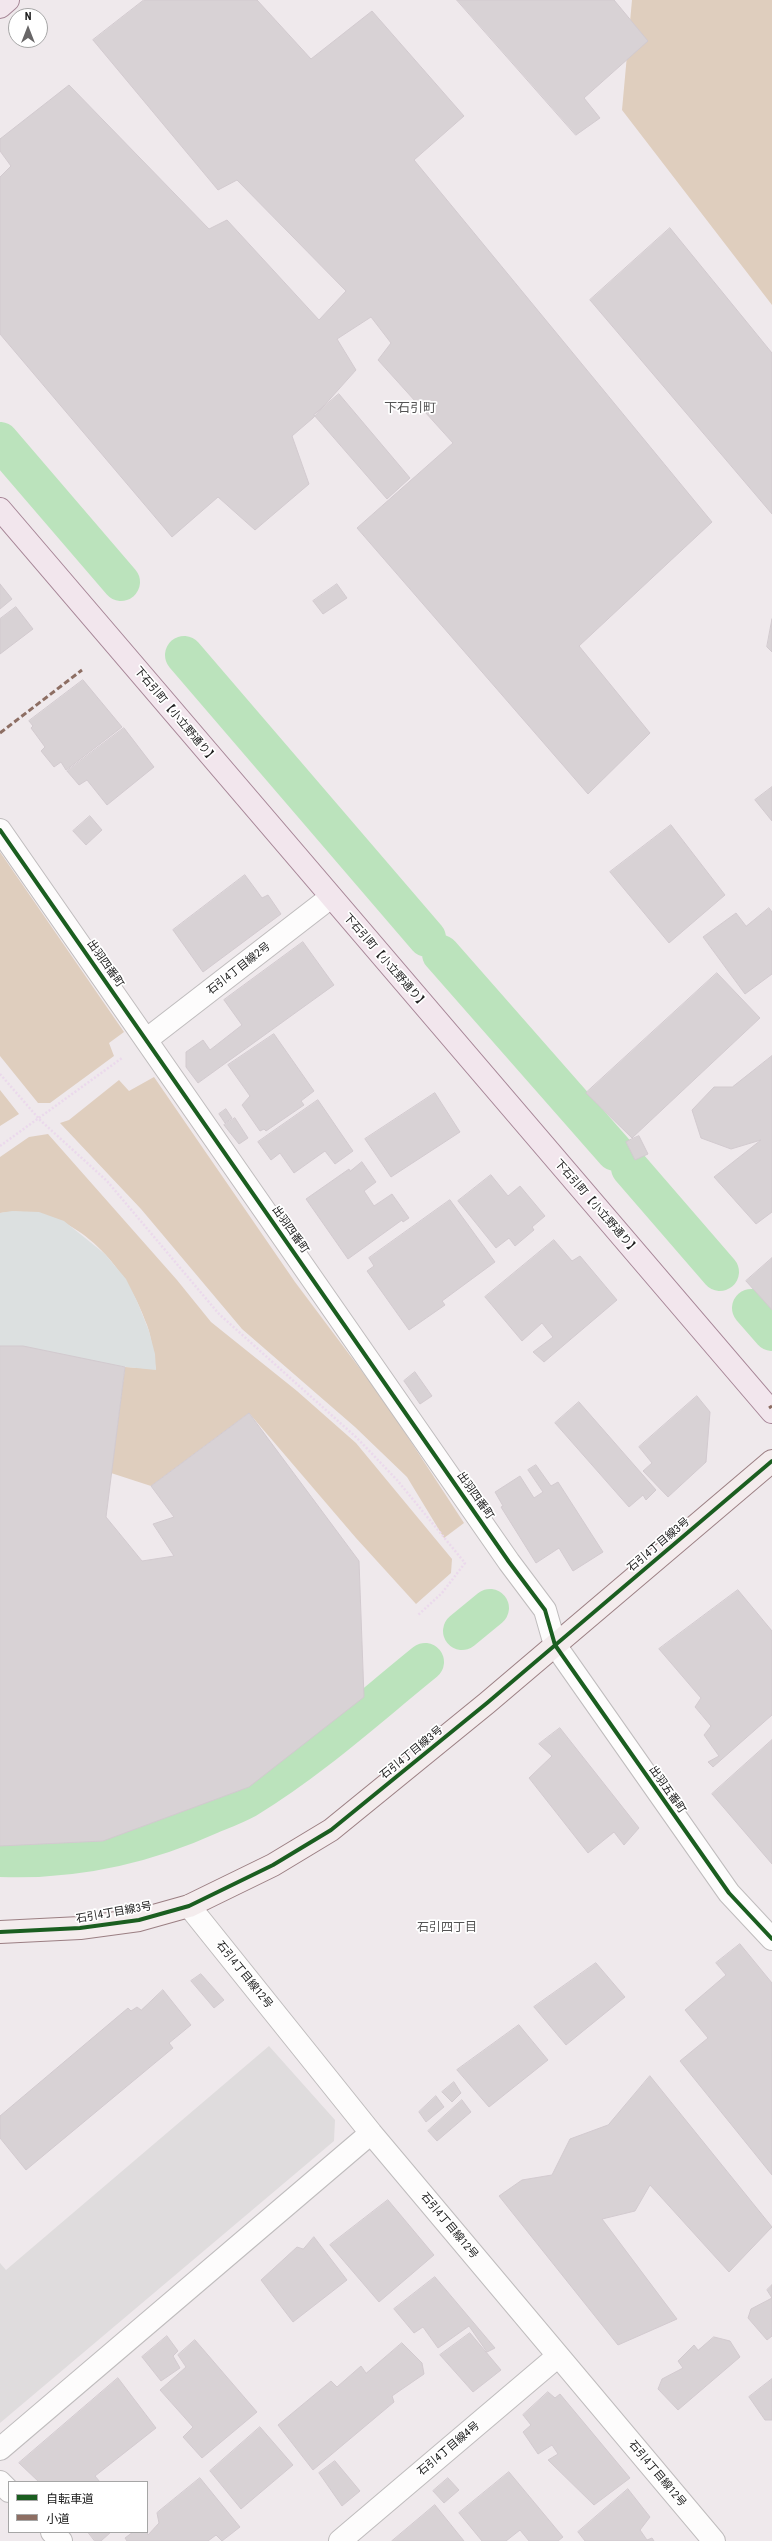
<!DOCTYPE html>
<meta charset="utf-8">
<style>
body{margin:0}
#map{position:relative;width:772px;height:2541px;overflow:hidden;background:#efe9ec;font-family:"Roboto Condensed","Noto Sans JP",sans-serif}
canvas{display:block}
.legend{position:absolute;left:8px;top:2481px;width:140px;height:52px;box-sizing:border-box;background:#fff;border:1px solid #a6a6a6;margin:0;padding:5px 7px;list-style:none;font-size:12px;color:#202020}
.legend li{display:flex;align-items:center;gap:8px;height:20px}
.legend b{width:20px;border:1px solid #a6a6a6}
.north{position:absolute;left:8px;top:8px;width:40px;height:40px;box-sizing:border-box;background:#fff;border:1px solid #a6a6a6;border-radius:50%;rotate:0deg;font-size:11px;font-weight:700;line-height:16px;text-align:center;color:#202020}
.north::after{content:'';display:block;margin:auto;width:14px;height:18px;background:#686667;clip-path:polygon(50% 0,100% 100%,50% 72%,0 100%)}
</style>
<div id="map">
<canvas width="772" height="2541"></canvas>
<ul class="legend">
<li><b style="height:5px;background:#1b5e20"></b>自転車道</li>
<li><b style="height:5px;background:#8d6e63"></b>小道</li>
</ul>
<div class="north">N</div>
</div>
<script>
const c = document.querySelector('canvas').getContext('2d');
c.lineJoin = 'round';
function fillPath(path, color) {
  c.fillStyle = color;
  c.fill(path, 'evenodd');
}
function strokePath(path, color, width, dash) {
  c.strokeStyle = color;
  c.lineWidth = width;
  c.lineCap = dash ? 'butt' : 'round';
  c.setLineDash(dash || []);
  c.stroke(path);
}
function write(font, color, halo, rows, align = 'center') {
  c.font = font + ' "Roboto Condensed","Noto Sans JP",sans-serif';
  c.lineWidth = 3.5;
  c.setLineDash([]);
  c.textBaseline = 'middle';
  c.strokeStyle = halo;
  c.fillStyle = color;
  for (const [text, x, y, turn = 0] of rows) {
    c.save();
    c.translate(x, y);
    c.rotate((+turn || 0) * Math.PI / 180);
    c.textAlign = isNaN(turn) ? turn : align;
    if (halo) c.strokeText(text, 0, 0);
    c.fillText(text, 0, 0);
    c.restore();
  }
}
const forest = new Path2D(`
 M632,0H772V305L622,110Z
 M0,852L124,1032L109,1043L114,1056L50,1103H38L0,1056Z
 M154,1077L295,1282L385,1402L464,1523L444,1538L407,1477L355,1427L242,1329L141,1209L60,1123L69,1120L119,1080L129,1091Z
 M0,1090L19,1114L0,1126Z
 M48,1134L177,1280L211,1322L297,1391L356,1443L452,1559L451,1573L416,1604L356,1538L249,1413L151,1486L111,1473L125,1367L156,1369C153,1355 152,1339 147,1325C125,1263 72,1202 0,1213V1157L29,1137Z`);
const parking = new Path2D(`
 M269,2046L335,2120L334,2141L0,2423V2263L6,2270Z`);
const plaza = new Path2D(`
 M12,1211L39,1212L64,1221L105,1254L126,1279L137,1301L149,1331L155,1354L156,1370L0,1354V1213Z`);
const canal = new Path2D(`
 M0,441L121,582
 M184,655L427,938
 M441,954L615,1152
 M630,1168L720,1272
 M751,1308L772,1332
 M462,1631L490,1608
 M0,1858C74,1861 145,1845 211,1815C223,1810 236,1805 247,1799C311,1760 367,1709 425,1662`);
const building = new Path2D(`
 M144,0H257L311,59L372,11L464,116L414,160L712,522L579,646L650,733L588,794L357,528L453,443L378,360L391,343L371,317L337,339L356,370L313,418L292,436L309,484L255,530L218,497L172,537L0,334V177L11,166L0,151V139L69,85L209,229L227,220L319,320L346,291L237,180L218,190L93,40Z
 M457,0H614L648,41L584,98L600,118L576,135Z
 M670,228L772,353V514L590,300Z
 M339,394L410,478L387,499L314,415Z
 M0,584L12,599L0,609Z
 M337,584L347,598L323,614L313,601Z
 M16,607L33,629L0,654V619Z
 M772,619V652L767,647Z
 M83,680L122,727L66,770L61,762L54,767L41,751L45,747L31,728L33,726L29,721Z
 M124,728L154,767L107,805L87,780L79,785L67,771Z
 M772,787V821L755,800Z
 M90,816L102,830L86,845L73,831Z
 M671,825L725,895L669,943L610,872Z
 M245,875L262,898L268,895L281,914L203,972L173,930Z
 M769,908L772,912V974L745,994L703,937L736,913L746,926Z
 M303,942L334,985L198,1083L186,1067V1052L203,1040L210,1050L242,1025L224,1000Z
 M717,973L760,1018L632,1138L586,1093Z
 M274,1034L314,1091L301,1101L304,1105L266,1131L264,1129L260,1131L242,1105L250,1096L228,1065Z
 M772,1056V1212L756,1224L714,1177L761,1140L731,1149L701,1138L692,1110L714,1087H732Z
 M435,1093L460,1132L391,1177L365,1139Z
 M318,1100L353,1151L335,1164L325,1151L294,1173L280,1153L271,1160L258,1142Z
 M226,1109L232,1118L225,1123L219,1114Z
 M235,1118L248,1138L239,1144L224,1125Z
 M639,1136L648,1154L635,1160L626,1142Z
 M362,1162L376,1182L364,1191L374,1206L392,1194L409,1218L403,1222L402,1220L348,1259L306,1199L349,1169L350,1171Z
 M491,1175L508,1196L520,1186L545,1216L532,1227L534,1230L515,1246L509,1238L496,1248L458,1201Z
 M450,1200L495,1262L442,1301L445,1305L409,1330L367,1271L374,1266L369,1258Z
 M554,1240L572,1261L580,1256L617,1300L544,1362L533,1352L553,1337L542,1323L522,1341L485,1297Z
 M772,1258V1310L746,1281Z
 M0,1346H23L125,1367L106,1517L142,1561L174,1556L153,1524L174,1517L151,1486L249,1413L359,1561L364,1697L249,1787L103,1841L0,1846Z
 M415,1372L432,1396L420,1404L404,1381Z
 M697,1396L710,1412L706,1462L668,1497L643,1471L652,1463L639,1447Z
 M579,1402L656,1490L646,1500L643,1495L629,1507L555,1423Z
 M536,1465L551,1486L558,1482L603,1552L573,1571L559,1548L536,1563L501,1507L503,1506L495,1492L520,1476L534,1498L543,1492L528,1470Z
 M738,1590L772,1631V1715L713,1767L708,1762L719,1756L704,1735L711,1726L695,1707L701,1698L659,1649Z
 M560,1728L639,1828L624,1845L614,1832L588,1853L529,1778L552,1756L539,1744Z
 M772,1740V1864L712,1794Z
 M740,1944L772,1983V2175L680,2061L708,2038L685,2010L726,1975L716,1963Z
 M596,1963L625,1997L566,2045L534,2007Z
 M201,1974L224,2000L214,2008L191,1981Z
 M163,1990L191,2025L169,2043L173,2048L26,2170L0,2138V2116L128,2008L131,2011L137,2007L141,2010Z
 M519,2025L548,2060L489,2107L457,2070Z
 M650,2076L772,2227L729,2272L650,2185L635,2211L602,2219L677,2319L618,2345L499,2196L522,2180L552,2175L570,2139L608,2125Z
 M454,2082L461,2093L452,2102L442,2092Z
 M436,2096L444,2107L426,2122L419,2112Z
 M462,2100L471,2112L437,2141L428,2131Z
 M388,2200L434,2255L379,2302L330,2245Z
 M314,2237L347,2280L293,2322L261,2280L297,2247L303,2249Z
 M435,2277L495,2348L487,2352L469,2326L438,2348L423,2327L414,2333L394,2309Z
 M772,2285V2336L767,2340L748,2318L751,2309L772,2298L767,2290Z
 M470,2333L501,2370L473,2392L440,2355Z
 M167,2336L178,2351L173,2356L180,2368L161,2381L142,2357Z
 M714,2337L730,2341L740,2357L678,2410L658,2389L662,2379L683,2368L678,2361L694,2345L698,2350Z
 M195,2340L257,2412L202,2458L183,2437L193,2427L160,2390L186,2367L178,2355Z
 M402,2343L422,2363L424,2374L392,2396L394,2402L313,2470L278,2425L331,2381L337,2387L361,2366L366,2373Z
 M118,2378L156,2428L95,2476L100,2482H39L19,2463Z
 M772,2379V2420H765L749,2397Z
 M548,2392L555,2398L560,2394L630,2478L594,2505L548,2460L558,2454L552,2445L538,2454L523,2432L531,2425L523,2415Z
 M260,2427L293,2465L241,2509L210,2471Z
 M335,2461L360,2491L342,2506L319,2473Z
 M509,2472L563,2537L558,2541H529L520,2530L506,2541H482L459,2513Z
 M200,2478L240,2527L222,2541L216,2535L208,2541H127L125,2538L133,2532H147L148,2535L159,2523L157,2513Z
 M448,2478L459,2490L444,2503L433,2491Z
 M628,2489L650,2517L640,2530L647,2540L652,2538L654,2541H585L578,2532Z
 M435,2505L464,2541H392Z
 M88,2532H111L101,2541H95Z`);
const path = new Path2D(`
 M0,1074L40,1120L107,1181L219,1314L357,1438L397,1480L465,1563L442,1593L417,1616
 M0,1146L122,1058`);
const street = new Path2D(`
 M0,830L509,1562L545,1610L555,1645L729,1893L772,1939
 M146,1040L331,897
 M189,1906L371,2133L714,2541
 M0,2449L371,2133
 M0,2482L9,2491
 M52,2532L61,2541
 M340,2541L558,2356`);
const secondary = new Path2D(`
 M0,1932L80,1928L139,1920L189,1906L273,1865L331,1830L487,1703L772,1461`);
const primary = new Path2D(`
 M0,7L8,0
 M0,509L772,1412`);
const quiet = new Path2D(`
 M0,733L82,670
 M769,1408L772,1406`);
const cycleway = new Path2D(`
 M0,830L509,1562L545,1610L555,1645L729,1893L772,1939
 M0,1932L80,1928L139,1920L189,1906L273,1865L331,1830L487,1703L772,1461`);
const streetNames = [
 ["下石引町【小立野通り】",175,715,50],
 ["下石引町【小立野通り】",385,961,49],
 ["出羽四番町",105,964,55],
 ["石引4丁目線2号",239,969,-38],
 ["下石引町【小立野通り】",596,1207,49],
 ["出羽四番町",290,1230,55],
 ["出羽四番町",475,1496,55],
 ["石引4丁目線3号",659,1545,-40],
 ["石引4丁目線3号",412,1753,-39],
 ["出羽五番町",667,1790,55],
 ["石引4丁目線3号",114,1913,-10],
 ["石引4丁目線12号",244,1975,51],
 ["石引4丁目線12号",449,2226,50],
 ["石引4丁目線4号",449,2449,-40],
 ["石引4丁目線12号",657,2474,50]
];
const neighbourhoodNames = [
 ["石引四丁目",447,1928]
];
const quarterNames = [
 ["下石引町",410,409]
];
fillPath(forest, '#dfcebe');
fillPath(parking, '#dfdcdd');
fillPath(plaza, '#dce0e0');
strokePath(canal, '#bbe3bc', 38);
fillPath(building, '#d8d2d5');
strokePath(building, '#d2cacf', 1);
strokePath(street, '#bfbcbd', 24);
strokePath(secondary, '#9b7f83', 24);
strokePath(primary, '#a68596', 24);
strokePath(path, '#ebd9ec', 2.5, [2, 2]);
strokePath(street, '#fdfcfc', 22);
strokePath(secondary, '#f4eced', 22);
strokePath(primary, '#f2e6ed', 22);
strokePath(quiet, '#8d6e63', 3, [6, 3]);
strokePath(cycleway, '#1b5e20', 4);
write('11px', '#202020', '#fff', streetNames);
write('12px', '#535353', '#fff', neighbourhoodNames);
write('13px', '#535353', '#fff', quarterNames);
</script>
